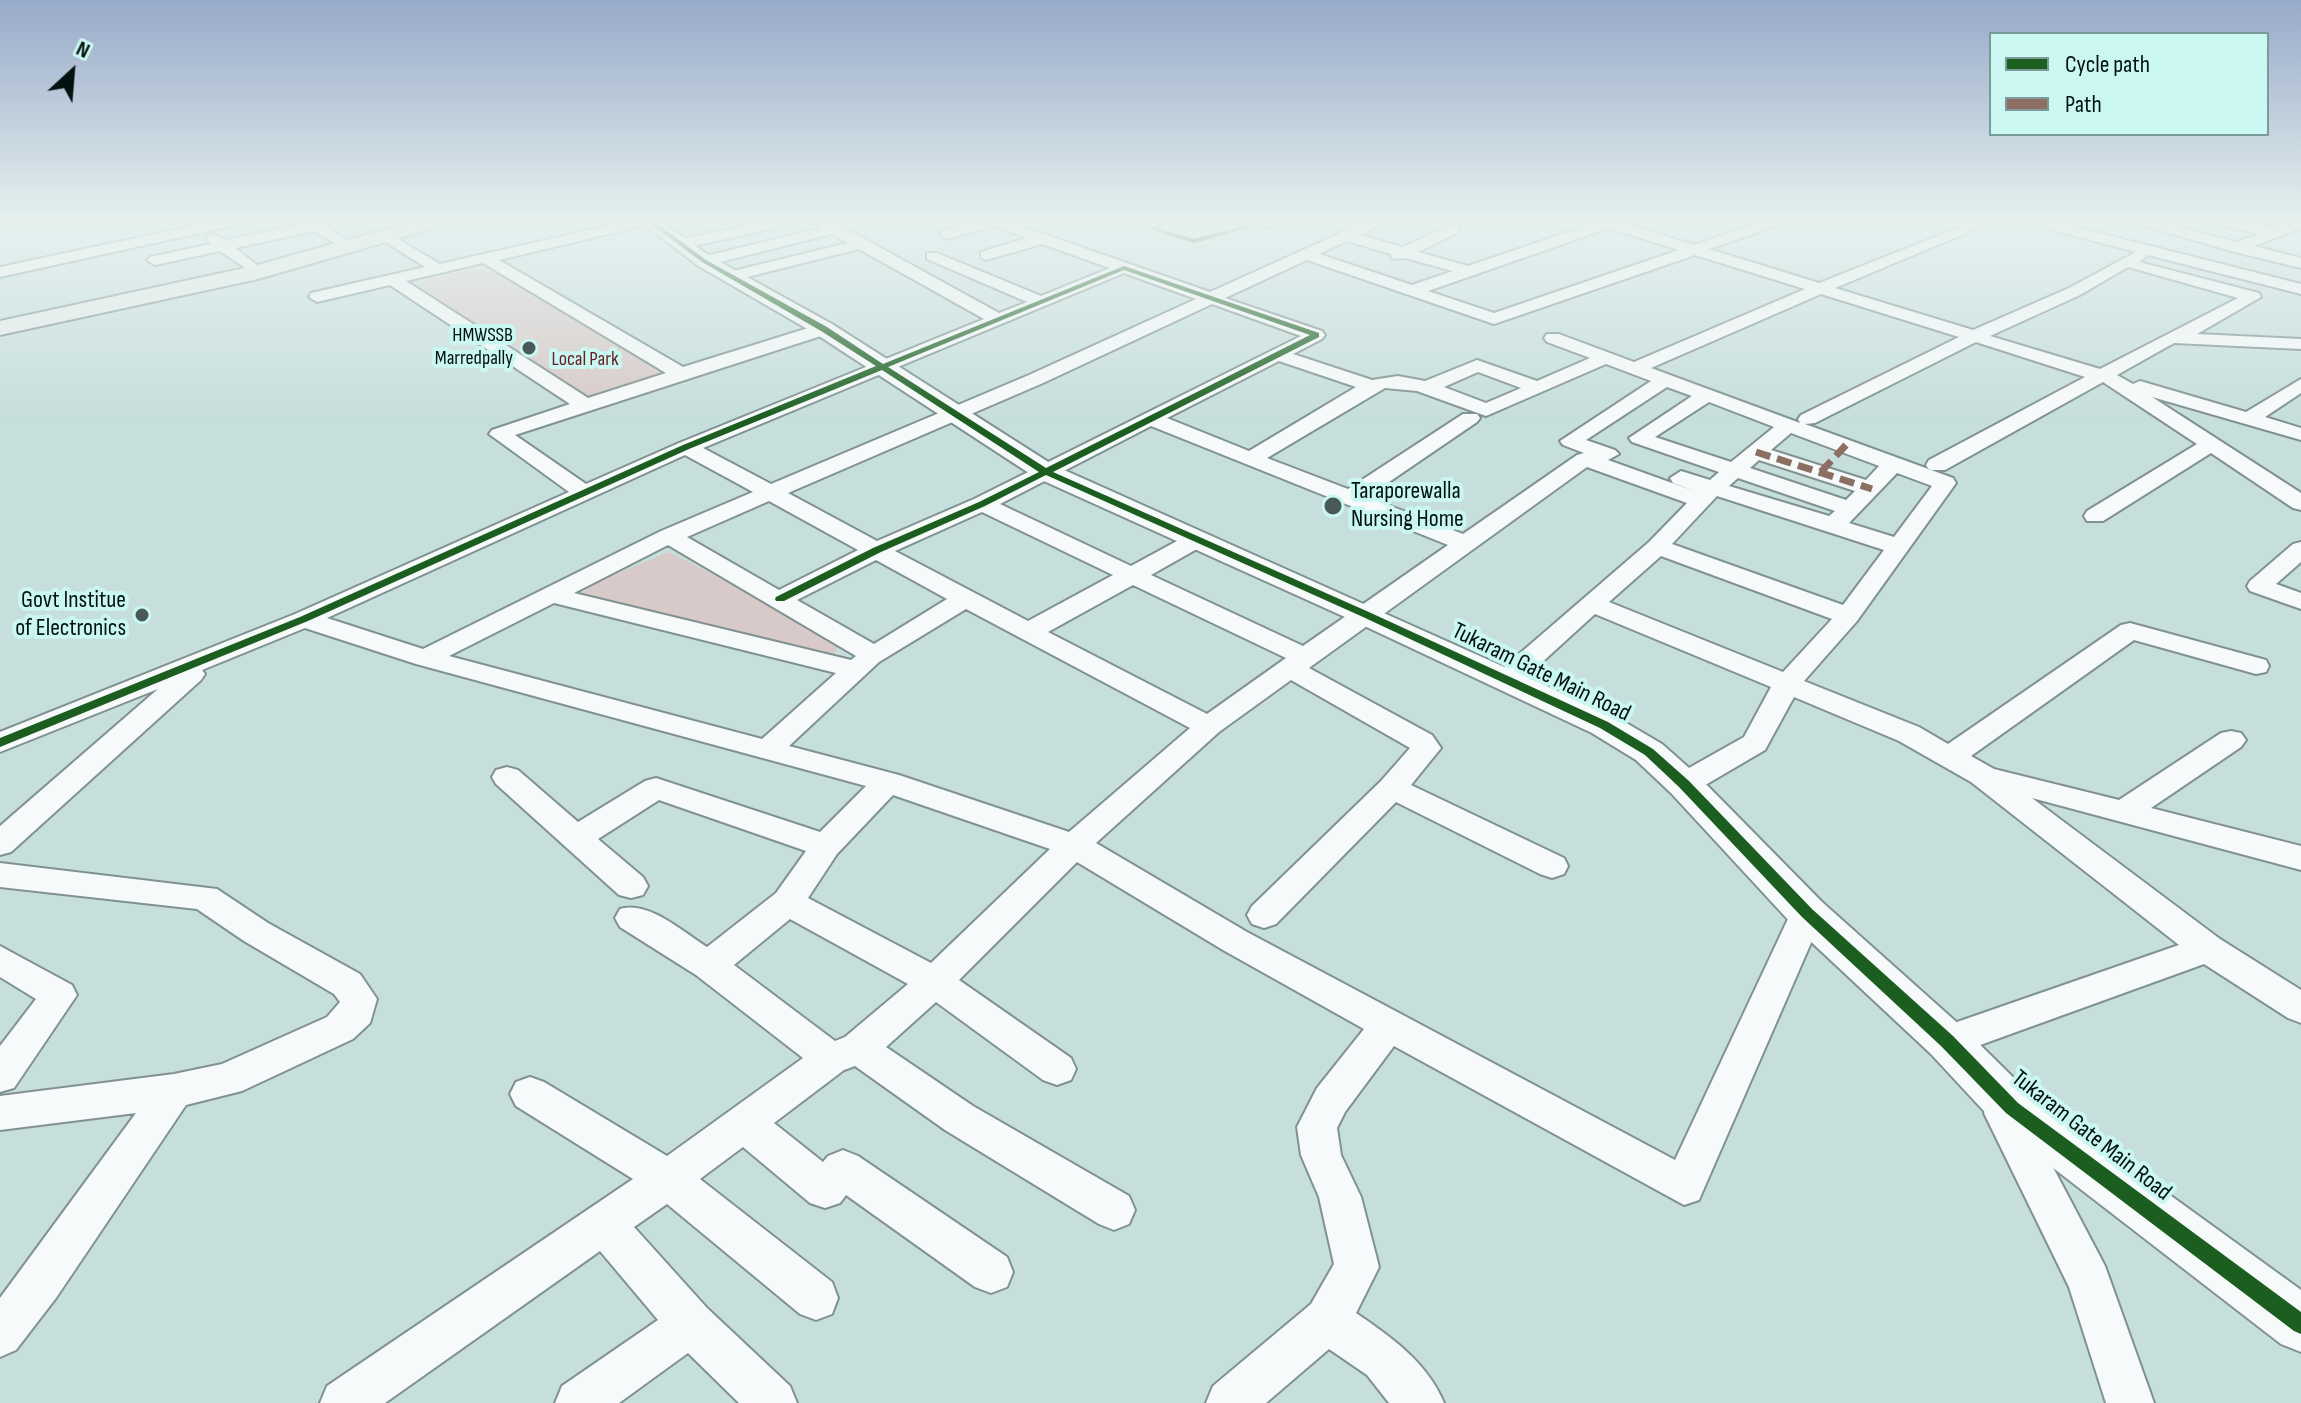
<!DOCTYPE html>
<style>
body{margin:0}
#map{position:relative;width:2301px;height:1403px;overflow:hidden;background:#c7dfdc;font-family:"Sofia Sans Condensed",sans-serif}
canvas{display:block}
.legend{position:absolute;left:1989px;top:32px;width:280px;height:104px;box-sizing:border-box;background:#caf7f1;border:2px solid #7a9b97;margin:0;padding:10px 14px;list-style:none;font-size:24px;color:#031110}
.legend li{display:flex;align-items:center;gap:16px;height:40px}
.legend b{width:40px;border:2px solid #7a9b97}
.north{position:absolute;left:32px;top:32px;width:80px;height:80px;-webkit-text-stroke:6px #caf7f1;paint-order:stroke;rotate:26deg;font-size:22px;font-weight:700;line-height:32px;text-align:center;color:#031110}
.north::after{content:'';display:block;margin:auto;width:28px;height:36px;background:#031110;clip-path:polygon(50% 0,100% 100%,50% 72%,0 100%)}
</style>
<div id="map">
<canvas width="2301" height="1403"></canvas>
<ul class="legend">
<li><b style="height:10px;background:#1b5e20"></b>Cycle path</li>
<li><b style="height:10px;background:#8d6e63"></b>Path</li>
</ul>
<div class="north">N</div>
</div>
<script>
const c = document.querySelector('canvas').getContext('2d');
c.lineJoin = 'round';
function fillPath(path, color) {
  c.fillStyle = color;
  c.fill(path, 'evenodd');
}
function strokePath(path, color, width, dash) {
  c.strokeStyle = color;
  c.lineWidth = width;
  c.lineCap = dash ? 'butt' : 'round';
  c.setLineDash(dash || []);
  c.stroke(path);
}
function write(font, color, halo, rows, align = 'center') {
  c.font = font + ' "Sofia Sans Condensed",sans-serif';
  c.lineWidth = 8;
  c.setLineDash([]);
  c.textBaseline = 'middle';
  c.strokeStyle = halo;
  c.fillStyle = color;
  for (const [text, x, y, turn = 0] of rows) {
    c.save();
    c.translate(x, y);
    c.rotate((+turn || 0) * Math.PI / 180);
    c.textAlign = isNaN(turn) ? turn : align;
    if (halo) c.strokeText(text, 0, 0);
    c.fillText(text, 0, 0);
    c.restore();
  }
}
const green = new Path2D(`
 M475,269L494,272L666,374L589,398L419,286L427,279Z
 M669,552L839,640L837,651L819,665L795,664L571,599L604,579Z`);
const minor = new Path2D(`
 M212,222H238L231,226L0,277V267Z
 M303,222H319L351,243L343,248L314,231L235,248L261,268L253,273L220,251L155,265L147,260L150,257L211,244L206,238L213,234L226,240L304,224Z
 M624,222H648L646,225L499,260L683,367L818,325H830L833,329L830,333L515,435L586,484L679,443L984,319L859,249L731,281L723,276L725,273L848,243L832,234L704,266L696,261L698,258L821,228L814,222H831L841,226L999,313L1027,302L927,259V253H937L1041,296L1110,268L1042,244L986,260L981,258V252L1027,238L994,226L947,239L940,235L942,232L977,222H1009L1210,292L1365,222H1383L1360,235L1403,247L1449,226H1459V232L1418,252L1468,266L1598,222H1619L1694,245L1761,222H1781L1779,225L1709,249L1819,283L1973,222H1993L1835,288L1973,330L2069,288L2136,252L2034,225L2032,222H2055L2301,284V294L2148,255L2139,262L2259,293L2261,297L2197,334L2301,339V349L2174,343L2117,375L2133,384L2140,381L2246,412L2301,379V393L2265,417L2301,428V440L2152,397L2301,493V510L2293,508L2211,453L2103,521H2087L2084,516L2087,511L2197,444L2103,382L1945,470H1929L1926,465L1929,460L2085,377L1976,342L1815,423L1805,424L1953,478L1956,483L1857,621L1804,681L1919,727L1948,744L2121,625L2130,623L2266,660L2269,666L2266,672L2256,674L2134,640L1971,756L1994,769L2119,800L2221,733L2231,731L2241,733L2246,740L2241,747L2151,808L2301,846V870L2032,798L2220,939L2301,990V1023L2288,1018L2204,964L1947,1057L1934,1052L1928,1041L1934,1030L2179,945L1971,782L1899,741L1794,697L1765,750L1695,791L1684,794L1673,791L1669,784L1673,777L1744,737L1771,687L1595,614L1516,686L1506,688L1496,686L1492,680L1496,674L1649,542L1687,503L1587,467L1309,668L1432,735L1441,748L1411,785L1564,858L1568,866L1564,874L1552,878L1540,874L1396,802L1276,924L1264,928L1252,924L1247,915L1252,906L1381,781L1410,748L1291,680L1219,732L1096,843L1247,932L1675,1160L1795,904L1807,900L1819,904L1824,913L1705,1186L1699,1200L1684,1205L1394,1046L1345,1112L1337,1128L1341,1155L1361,1197L1379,1267L1356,1313C1391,1337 1427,1362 1444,1403H1389L1367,1375L1329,1349L1266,1403H1206L1213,1386L1311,1304L1334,1264L1319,1197L1301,1155L1297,1127L1317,1088L1364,1029L1223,950L1077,862L959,980L1071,1058L1076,1069L1071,1080L1057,1085L1043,1080L936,1002L886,1047L973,1106L1129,1196L1135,1210L1129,1224L1114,1230L1099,1224L945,1130L855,1066L844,1070L774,1123L823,1162L828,1156L843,1150L858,1156L1007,1257L1013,1272L1007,1287L991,1293L975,1287L846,1195L840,1203L825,1208L810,1203L743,1147L700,1179L832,1282L838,1298L832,1314L816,1320L800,1314L667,1204L634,1227L707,1308L790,1386L797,1403H739L688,1353L619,1403H555L562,1386L658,1320L600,1251L385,1403H320L327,1386L633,1179L516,1106L510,1094L516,1082L530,1077L544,1082L667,1156L803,1058L696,975L620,927L615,918L620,909C648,900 683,932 707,947L776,893L806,851L659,800L598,839L643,877L648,886L643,895L631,898L619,895L496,784L492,777L496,770L507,767L518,770L578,822L645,781L656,778L820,832L866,786L416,664L305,628L202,670L205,674L201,680L11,852L0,855V826L158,689L0,752V732L295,614L569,492L489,434L492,430L570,404L390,285L317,302L309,297L311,293L425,267L381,239V233L386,232L440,264ZM1609,228L1679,250L1494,313L1428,291ZM1347,241L1391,254L1392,259L1405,258L1453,271L1412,285L1319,254ZM1695,255L1805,289L1634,362L1559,334H1547L1544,338L1547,342L1590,358L1537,381L1477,360L1425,381L1398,376L1372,380L1293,354L1322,339L1325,335L1322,331L1225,298L1307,260L1494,324ZM483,263L666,373L588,398L406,281ZM2128,267L2238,298L2100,369L1990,336L2080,295ZM1124,273L1196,299L1029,375L771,484L703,448ZM1821,294L1959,337L1801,415L1798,419L1800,423L1651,368ZM1212,304L1301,336L974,499L877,541L788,493L1043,383ZM1279,361L1356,387L1249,451L1167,418ZM1606,364L1651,381L1560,441L1563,445L1584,453L1577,455L1463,534L1367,497L1477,422L1480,418L1477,414H1463L1348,489L1267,458L1385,388L1417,391L1486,416ZM1478,372L1521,388L1486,403L1444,387ZM1667,387L1692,396L1629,438L1632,442L1719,472L1710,480L1681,471L1670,478L1673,483L1697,492L1608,460L1619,454L1615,450L1586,440ZM1709,402L1774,427L1731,462L1655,437ZM1151,426L1448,545L1303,646L1151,575L1204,545L1208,540L1204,535H1188L1131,566L1000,504ZM1791,433L1879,466L1866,480L1771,450ZM685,455L753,492L661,531L423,649L327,618ZM1759,460L1855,491L1846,500L1750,468ZM1897,473L1932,486L1894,537L1849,523ZM1738,478L1835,511L1829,516L1729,486ZM1717,496L1884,550L1843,605L1672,544ZM769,501L858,550L779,590L687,537ZM982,512L1113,575L1028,621L895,551ZM668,545L856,656L851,660L574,593ZM1661,556L1832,619L1783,672L1609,602ZM876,560L947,599L874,644L797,600ZM1133,585L1286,658L1207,714L1048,632ZM554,603L836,673L762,739L449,656ZM966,609L1190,728L1069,832L899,775L789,746L879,662ZM893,795L1050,849L931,963L808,898L837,854ZM790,919L908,984L845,1037L835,1041L734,965Z
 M766,222H776L778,225L771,229L680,249L672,244L680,239Z
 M1260,222H1277L1271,226H1261Z
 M2132,222H2155L2237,242L2260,234L2220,225L2218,222H2244L2275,228L2301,222V228L2254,246L2301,258V268L2231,251Z
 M2301,542V562L2276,584L2301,593V609L2250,591L2247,586L2250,581L2293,544Z
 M0,863L217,889L268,923L360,974L377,999L370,1023L353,1039L242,1091L186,1105L56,1298L16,1350L0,1357V1298L136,1113L0,1130V1096L174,1074L222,1064L327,1017L340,1002L334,994L244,941L197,909L0,887Z
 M0,946L72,985L77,995L14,1088L0,1092V1046L36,999L0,977Z
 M2009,1093L2023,1098L2029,1110L2026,1116L2105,1266L2154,1403H2106L2069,1287L1984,1113L1990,1101Z`);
const tertiary = new Path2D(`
 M642,222H662L711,257L832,324L1053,465L1616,717L1662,744L1697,775L1822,902L1963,1028L2029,1093L2301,1290V1352L2281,1344L1995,1123L1931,1054L1792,924L1671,793L1636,760L1592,733L1356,622L1035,477L816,334L697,265Z`);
const secondary = new Path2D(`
 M412,222H444L441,226L258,279L0,335V321L254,266Z`);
const quiet = new Path2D(`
 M1756,452L1872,489
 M1821,472L1846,445`);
const cycleway = new Path2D(`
 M648,222H655L706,260L827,327L883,364L1124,266L1319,333V337L1053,472L1371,613L1608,722L1653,749L1689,781L1812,909L1953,1036L2018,1103L2301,1312V1334L2294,1331L2006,1113L1941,1046L1802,917L1679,787L1645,755L1600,728L1363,617L1046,475L985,506L881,552L784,601H776L775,599L776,597L873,548L979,502L1039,472L882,370L689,449L308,621L0,747V738L300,617L683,445L876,366L821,331L702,262ZM1124,270L1310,335L1046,468L888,367Z
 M1162,222H1169L1158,229L1194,239L1240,227L1217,222H1229L1252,227L1194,243L1149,229Z`);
const markers = [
 [529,348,8,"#485957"],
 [1333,506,10,"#485957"],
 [142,615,8,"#485957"]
];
const farPoinames = [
 ["HMWSSB",513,336],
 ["Marredpally",513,359]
];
const farParknames = [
 ["Local Park",585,360]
];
const poiNames = [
 ["Taraporewalla",1351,492],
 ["Nursing Home",1351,520],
 ["Govt Institue",126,601,"right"],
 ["of Electronics",126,629,"right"]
];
const streetNames = [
 ["Tukaram Gate Main Road",1541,673,26],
 ["Tukaram Gate Main Road",2091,1136,38]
];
fillPath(green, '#d7cac8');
strokePath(minor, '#809290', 4);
strokePath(tertiary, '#809290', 4);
strokePath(secondary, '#809290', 4);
fillPath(minor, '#f7fafa');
fillPath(tertiary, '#f7fafa');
fillPath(secondary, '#e6eded');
strokePath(quiet, '#8d6e63', 7, [15, 7]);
fillPath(cycleway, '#1b5e20');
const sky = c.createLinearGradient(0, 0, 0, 418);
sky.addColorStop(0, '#97aac9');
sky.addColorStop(0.53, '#e6f1ef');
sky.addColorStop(1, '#e6f1ef00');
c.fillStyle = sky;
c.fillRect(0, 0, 2301, 418);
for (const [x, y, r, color] of markers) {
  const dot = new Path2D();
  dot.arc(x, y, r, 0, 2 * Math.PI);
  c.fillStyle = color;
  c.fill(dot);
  strokePath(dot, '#caf7f1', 3);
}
write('20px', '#031110', '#caf7f1', farPoinames, 'right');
write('20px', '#641f21', '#caf7f1', farParknames);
write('24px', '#031110', '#caf7f1', poiNames, 'left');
write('24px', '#031110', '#caf7f1', streetNames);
</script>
